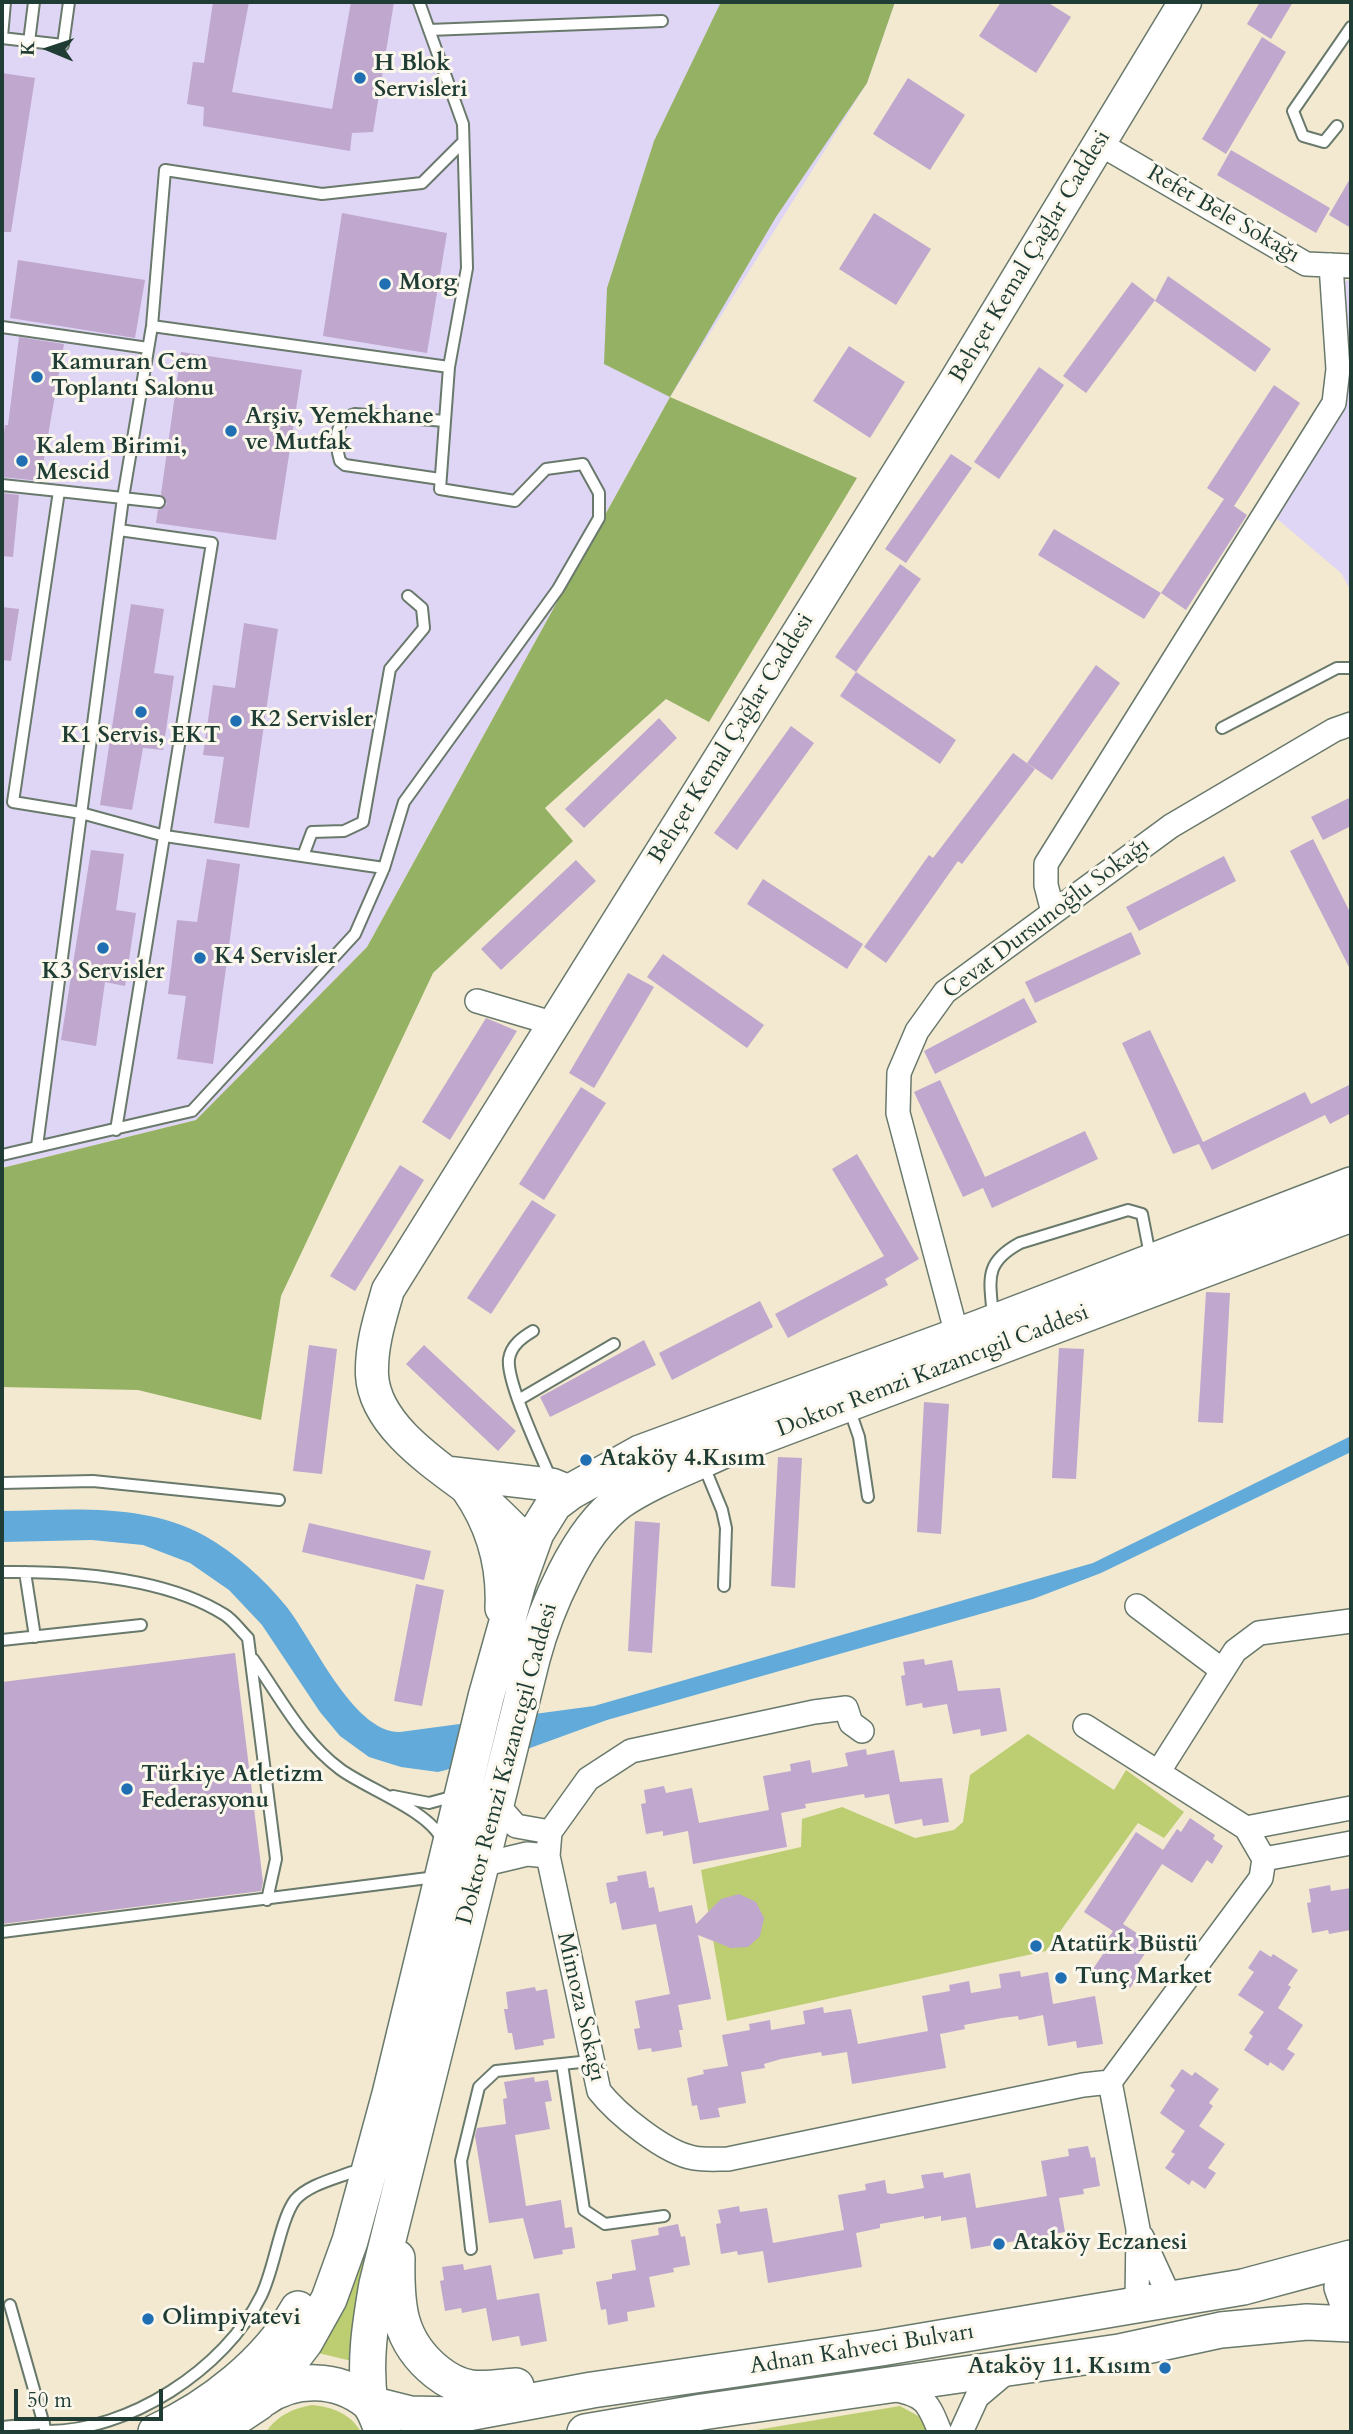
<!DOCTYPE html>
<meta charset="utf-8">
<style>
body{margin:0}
#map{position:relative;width:1353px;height:2434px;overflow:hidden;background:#f2e9d0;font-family:Cardo,serif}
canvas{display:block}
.frame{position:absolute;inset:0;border:4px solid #1f3d34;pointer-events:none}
.north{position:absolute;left:14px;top:14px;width:70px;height:70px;-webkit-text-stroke:5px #fbf7ec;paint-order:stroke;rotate:272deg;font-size:19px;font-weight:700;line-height:28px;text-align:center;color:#1f3d34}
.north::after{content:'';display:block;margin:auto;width:24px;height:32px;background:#1f3d34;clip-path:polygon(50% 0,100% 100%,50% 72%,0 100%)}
.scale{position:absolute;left:14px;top:2389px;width:149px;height:32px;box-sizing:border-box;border:4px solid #1f3d34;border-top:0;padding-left:9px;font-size:21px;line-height:24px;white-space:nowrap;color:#1f3d34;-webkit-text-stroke:5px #fbf7ec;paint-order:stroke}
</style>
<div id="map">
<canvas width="1353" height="2434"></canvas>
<div class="frame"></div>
<div class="north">K</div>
<div class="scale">50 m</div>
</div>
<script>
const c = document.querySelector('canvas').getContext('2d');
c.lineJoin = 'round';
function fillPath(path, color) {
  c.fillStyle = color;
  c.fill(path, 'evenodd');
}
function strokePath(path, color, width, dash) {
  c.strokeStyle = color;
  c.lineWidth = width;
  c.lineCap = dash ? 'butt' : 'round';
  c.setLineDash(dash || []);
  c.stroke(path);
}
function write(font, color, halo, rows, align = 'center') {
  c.font = font + ' Cardo,serif';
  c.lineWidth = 6;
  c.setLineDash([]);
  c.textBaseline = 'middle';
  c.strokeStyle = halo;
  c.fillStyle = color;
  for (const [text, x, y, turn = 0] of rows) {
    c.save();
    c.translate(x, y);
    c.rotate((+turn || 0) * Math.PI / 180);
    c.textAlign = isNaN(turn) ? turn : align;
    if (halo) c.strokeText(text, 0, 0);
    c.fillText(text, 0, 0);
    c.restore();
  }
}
const built = new Path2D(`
 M2,2H895L867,83L670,397L367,947L196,1120L2,1168Z
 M1351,280V591L1341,573L1275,517L1343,409L1344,281Z`);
const green = new Path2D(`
 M1028,1734L1114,1790L1126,1770L1184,1812L1164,1838L1138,1823L1046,1951L727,2021L701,1870L801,1847L802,1819L842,1807L915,1838L954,1830L963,1822L970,1775Z
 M399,2106L352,2361L318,2353Z
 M312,2405C332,2407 350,2413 361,2432H266C278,2415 292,2409 312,2405Z
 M900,2406L922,2418L929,2432H744Z`);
const forest = new Path2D(`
 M721,2H895L867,83L776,217L670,397L857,478L709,722L666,699L545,808L573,841L433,973L281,1296L261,1420L138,1390L2,1387V1168L196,1120L367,947L670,397L604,364L607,288L654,141Z`);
const water = new Path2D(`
 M1351,1436V1452L1101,1573L1033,1599L607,1720L530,1748L438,1772L401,1767L369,1757L340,1736L320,1712L262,1625L229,1590L190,1563L143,1545L92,1540L2,1542V1511C69,1510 144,1502 205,1536C235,1553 264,1579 286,1606C312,1638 353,1733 400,1732L594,1706L1093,1563Z`);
const building = new Path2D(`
 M213,2H249L232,92L332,109L351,2H394L373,132L352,133L350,151L203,126L204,107L187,104L193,62L204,63Z
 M1001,2H1047L1071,17L1036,73L979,36Z
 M1260,2H1293L1271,39L1247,24Z
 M1262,37L1286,52L1226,154L1202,139Z
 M2,73L35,78L11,232H2Z
 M908,78L965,115L930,170L873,134Z
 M1231,150L1330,208L1316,233L1217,175Z
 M1351,177V228L1329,215Z
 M342,213L447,233L427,353L323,336Z
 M874,213L931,249L896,305L839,269Z
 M18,260L145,280L135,338L10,318Z
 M1168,276L1271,349L1255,372L1155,301Z
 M1132,282L1155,300L1086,393L1063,376Z
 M19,337L64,344L40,481L2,477V447L5,425H8Z
 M849,346L905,382L870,438L813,401Z
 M181,352L302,370L276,540L156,523L158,510L167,504L161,494Z
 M1039,367L1064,385L999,479L974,462Z
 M1274,385L1300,403L1234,506L1247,515L1186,610L1161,593L1224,499L1207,488Z
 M951,454L972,468L906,563L885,549Z
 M2,493L19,495L13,557L2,556Z
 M1054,529L1161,593L1144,619L1038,555Z
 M900,564L921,579L856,672L835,657Z
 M131,604L164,609L154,673L174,676L163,750L143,748L132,810L100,805Z
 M2,607L19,609L11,661L2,660Z
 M244,623L278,629L249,828L214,823L224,757L203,755L213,685L235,688Z
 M1096,665L1120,683L1052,780L1027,763Z
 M856,672L956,740L940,764L840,696Z
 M659,718L677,738L584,828L565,809Z
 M791,726L814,743L737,850L714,833Z
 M1013,753L1035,769L962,864L958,861L886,963L864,947L929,855L933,858Z
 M1351,797V826L1323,840L1311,817Z
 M1313,839L1351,914V971L1290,851Z
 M91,850L124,854L116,910L136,913L125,986L105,982L96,1046L61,1040Z
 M1224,856L1236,881L1139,931L1126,907Z
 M207,859L240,864L213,1064L177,1059L186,996L168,994L177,920L197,922Z
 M576,860L596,881L501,970L481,949Z
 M763,879L863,944L847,969L747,904Z
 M1131,932L1141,954L1035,1003L1025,982Z
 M663,954L764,1025L747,1048L647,977Z
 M628,973L654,987L594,1088L569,1073Z
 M1024,998L1037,1022L935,1074L924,1051Z
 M486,1018L517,1031L450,1140L422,1122Z
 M1150,1030L1203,1142L1305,1092L1311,1104L1351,1084V1113L1330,1124L1325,1115L1212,1170L1199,1144L1173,1154L1122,1043Z
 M940,1080L985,1177L1085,1131L1098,1159L992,1208L983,1188L963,1197L914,1092Z
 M581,1087L606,1103L544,1200L519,1184Z
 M857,1154L919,1259L885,1279L888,1285L788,1338L775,1314L884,1256L832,1169Z
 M400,1165L424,1180L355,1291L330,1276Z
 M532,1200L556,1215L491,1314L467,1298Z
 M1206,1292L1230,1293L1223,1423L1198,1422Z
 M760,1301L773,1327L672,1380L659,1353Z
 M644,1340L656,1365L550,1417L540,1397Z
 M309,1345L337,1349L322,1474L293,1471Z
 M424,1345L516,1431L498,1451L406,1364Z
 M1059,1348L1084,1349L1076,1479L1052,1478Z
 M924,1402L949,1404L941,1534L917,1532Z
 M778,1457L802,1458L795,1588L771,1586Z
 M635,1521L660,1523L652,1653L628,1651Z
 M309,1523L431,1551L424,1580L302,1552Z
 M416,1584L444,1590L422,1706L394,1701Z
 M235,1653L263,1882L261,1891L2,1924V1682Z
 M924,1659L925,1665L952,1660L958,1691L1000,1688L1007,1731L981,1736L980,1729L953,1734L947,1704L923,1708L922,1703L906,1706L901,1676L905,1675L903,1662Z
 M866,1749L867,1755L894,1750L900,1782L942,1778L949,1822L923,1826L922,1819L895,1824L889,1794L865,1798L864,1794L805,1804L806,1808L781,1813L787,1847L693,1864L688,1831L663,1836V1831L646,1834L641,1804L646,1803L644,1790L664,1786L666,1793L692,1788L699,1823L769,1810L763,1776L791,1771L790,1764L810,1760L812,1773L843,1767L848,1766L845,1753Z
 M1190,1818L1215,1835L1213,1839L1223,1846L1212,1864L1207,1860L1192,1883L1162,1864L1123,1924L1152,1943L1136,1967L1142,1971L1130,1988L1120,1981L1117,1985L1093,1969L1103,1954L1099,1952L1113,1931L1084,1912L1136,1832L1163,1850L1177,1829L1181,1832Z
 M646,1871L649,1888L654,1887L659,1912L692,1905L696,1924L721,1899L739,1894L756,1902L764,1918L760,1936L748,1947L731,1948L698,1935L711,1999L678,2005L683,2030H679L682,2047L652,2052L651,2048L638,2050L634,2029L640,2028L635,2001L670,1994L656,1924L622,1930L616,1902L610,1904L606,1883L618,1881L617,1876Z
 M1330,1885L1331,1891L1351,1888V1930L1329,1934L1328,1930L1312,1933L1307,1903L1311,1902L1309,1889Z
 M1260,1950L1271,1957L1273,1954L1298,1970L1288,1985L1291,1987L1278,2008L1303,2025L1287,2049L1295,2054L1283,2071L1270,2062L1268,2066L1244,2050L1253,2036L1249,2033L1264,2012L1238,1995L1254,1972L1248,1968Z
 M1020,1971L1021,1977L1048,1972L1053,2004L1095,1996L1103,2044L1077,2048L1076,2041L1048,2046L1043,2015L1019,2020L1018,2016L1002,2018L964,2025L965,2029L940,2034L946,2068L852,2084L847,2052L822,2056L821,2052L781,2059L764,2064L765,2068L741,2072L746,2103L718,2108L720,2117L700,2120L697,2105L692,2106L687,2078L704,2074L703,2070L728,2066L722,2035L750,2030L749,2024L770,2020L771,2030L805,2024L803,2011L823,2007L824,2013L851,2009L858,2044L928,2031L922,1996L950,1991L949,1985L969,1981L971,1993L1001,1988L999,1974Z
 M535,1987L536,1991L547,1989L555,2038L543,2040L544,2045L515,2050L512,2033H508L504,2009H508L506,1992Z
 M1182,2069L1192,2076L1195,2072L1219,2089L1209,2103L1213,2106L1199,2126L1225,2144L1208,2168L1216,2173L1205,2189L1192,2180L1189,2185L1165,2168L1175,2154L1171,2152L1185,2131L1160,2113L1175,2090L1170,2086Z
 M534,2077L535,2082L548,2080L552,2101L545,2102L550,2129L515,2135L526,2206L561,2200L565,2228L572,2227L575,2248L562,2250L563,2254L534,2259L523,2218L489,2223L475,2136L477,2128L506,2124L503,2099L507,2098L504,2082Z
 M1088,2146L1091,2158L1095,2157L1100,2186L1083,2189L1084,2194L1059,2198L1065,2232L971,2249L966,2217L941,2221V2216L924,2219V2216L880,2224V2228L856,2233L862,2267L768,2283L763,2251L738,2255L737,2251L721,2254L716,2224L721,2223L718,2210L739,2206L740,2212L767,2208L773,2243L844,2230L838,2195L866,2190L865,2184L885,2180L887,2193L892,2194L924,2188L921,2175L943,2172L944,2178L970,2173L976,2208L1047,2196L1041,2161L1069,2156L1068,2149Z
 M678,2224L681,2237L685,2236L690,2265L673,2268L674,2272L649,2277L655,2307L627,2312L628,2321L608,2325L606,2309L601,2310L596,2282L612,2279V2274L636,2270L631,2240L659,2235L658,2228Z
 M463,2264L464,2270L491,2265L497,2300L539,2293L547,2341L521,2346L519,2336L492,2341L486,2308L462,2313L461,2308L445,2311L440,2281L444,2280L442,2267Z`);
const service = new Path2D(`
 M429,30L662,21
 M2,37L5,2
 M2,38L63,45L69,2
 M29,42L34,2
 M1337,126L1324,142L1303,136L1293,111L1351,27
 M152,326L449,367
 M2,327L148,348
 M440,479L345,465L340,461C335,443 333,420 355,414L445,421
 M2,485L59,491
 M159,502L59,491L13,802L81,813L165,836L384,868
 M1222,728L1337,668H1351
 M303,856L312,832L344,831L363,822L390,669L424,628L422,608L408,596
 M116,1130L212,543L119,530
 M37,1146L123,498L152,326L165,170L322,194L422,183L463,142
 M2,1155L192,1111L355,934L384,868L404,802L558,589L599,518V493L583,464L546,469L515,501L440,489L449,367L467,268L463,124L419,2
 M993,1317C990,1280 983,1263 1020,1243L1128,1210L1142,1214L1150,1255
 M533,1331C523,1337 511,1345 509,1359C506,1382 542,1457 552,1482
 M520,1399L614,1344
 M849,1408L859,1437L868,1497
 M703,1464L722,1510L726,1528L724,1586
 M2,1483L93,1481L279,1500
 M2,1572C71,1571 164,1576 225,1615C233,1620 240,1630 248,1638L276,1859L267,1900
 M25,1572L35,1637
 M2,1640L141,1625
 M253,1659C280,1697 302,1741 340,1769C365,1788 430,1811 442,1840
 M393,1796L429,1803L455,1796
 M2,1932L436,1877
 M562,2064L584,2210L605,2224L664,2216
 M471,2249L461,2161L479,2087L496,2071L590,2061
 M10,2305L46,2432
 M2,2427L44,2423
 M46,2431C128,2432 225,2369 261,2296C274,2271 280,2220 295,2200C308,2185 334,2179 352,2172`);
const minor = new Path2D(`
 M1100,144L1306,264L1351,266
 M1053,912L1046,885V864L1334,403L1338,369L1331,265
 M477,1001L555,1024
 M957,1335L898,1113L899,1073L917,1031L945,992L1171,826L1334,730L1351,724
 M1137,1606L1222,1670
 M1085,1726L1246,1828L1264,1859L1261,1878L1110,2082
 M862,1731L851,1723L846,1708L814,1712L631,1751L588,1779L550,1832L548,1856L599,2091C617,2114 665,2153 694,2158C705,2160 717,2159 728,2159L1083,2085L1110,2082
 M1159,1771L1235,1651L1259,1633L1351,1621
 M496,1803L516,1826L550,1832
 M1246,1828L1351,1808
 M1264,1859L1351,1843
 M481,1865L527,1854L548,1856
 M1110,2082L1138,2229L1137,2303
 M1142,2237L1170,2298
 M892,2389C925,2395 928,2402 940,2432
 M961,2432L977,2397L1009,2370`);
const secondary = new Path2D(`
 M450,1473L553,1485L570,1492
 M531,1546C515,1531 500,1514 484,1501C445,1470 375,1430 372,1375C371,1345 380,1318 388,1290L953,385L1185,2`);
const primary = new Path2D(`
 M469,1489C494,1525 505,1564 503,1608
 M397,2258C396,2305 398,2341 437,2372C447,2380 458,2386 471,2388C486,2390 501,2387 516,2386
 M1351,2267L1342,2287L1351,2312
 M263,2399C294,2377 337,2377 368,2402C375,2409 379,2423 383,2432
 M370,2404C364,2362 370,2325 377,2284L532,1659C545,1610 578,1531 620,1501C651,1480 688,1467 722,1451L1351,1214
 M370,2404L410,2414L457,2415L592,2390L881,2348L1243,2287L1351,2258
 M156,2432C211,2407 268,2362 298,2309
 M214,2432L258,2403L305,2342L329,2299L350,2241L390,2094L486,1697L518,1583L536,1533L554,1504L570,1492L640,1453L979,1328L1351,1185
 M585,2432L702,2412L1119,2352L1221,2330L1307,2322L1351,2324`);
const markers = [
 [360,78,7,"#1f6fb2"],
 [385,284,7,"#1f6fb2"],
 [37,377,7,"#1f6fb2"],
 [231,431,7,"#1f6fb2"],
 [22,461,7,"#1f6fb2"],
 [141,712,7,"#1f6fb2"],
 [236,721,7,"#1f6fb2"],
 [103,948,7,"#1f6fb2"],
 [200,958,7,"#1f6fb2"],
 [586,1460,7,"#1f6fb2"],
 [127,1789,7,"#1f6fb2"],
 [1036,1946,7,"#1f6fb2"],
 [1061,1978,7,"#1f6fb2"],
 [999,2244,7,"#1f6fb2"],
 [148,2319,7,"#1f6fb2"],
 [1165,2368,7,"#1f6fb2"]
];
const poiNames = [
 ["H Blok",374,65],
 ["Servisleri",374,91],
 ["Morg",399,284],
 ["Kamuran Cem",51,364],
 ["Toplantı Salonu",51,390],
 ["Arşiv, Yemekhane",245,418],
 ["ve Mutfak",245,444],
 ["Kalem Birimi,",36,448],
 ["Mescid",36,474],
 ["K2 Servisler",250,721],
 ["K1 Servis, EKT",141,737,"center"],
 ["K4 Servisler",214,958],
 ["K3 Servisler",103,973,"center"],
 ["Ataköy 4.Kısım",600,1460],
 ["Türkiye Atletizm",141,1776],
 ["Federasyonu",141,1802],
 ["Atatürk Büstü",1050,1946],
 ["Tunç Market",1075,1978],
 ["Ataköy Eczanesi",1013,2244],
 ["Olimpiyatevi",162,2319],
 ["Ataköy 11. Kısım",1151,2368,"right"]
];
const streetNames = [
 ["Refet Bele Sokağı",1223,215,30],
 ["Behçet Kemal Çağlar Caddesi",1031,257,-59],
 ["Behçet Kemal Çağlar Caddesi",732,739,-58],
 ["Cevat Dursunoğlu Sokağı",1047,919,-37],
 ["Doktor Remzi Kazancıgil Caddesi",933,1372,-21],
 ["Doktor Remzi Kazancıgil Caddesi",508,1764,-75],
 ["Mimoza Sokağı",580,2007,77],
 ["Adnan Kahveci Bulvarı",862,2350,-9]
];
fillPath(built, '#dfd5f5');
fillPath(green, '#bcce71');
fillPath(forest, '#95b163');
fillPath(water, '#61aad9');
fillPath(building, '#bfa7cd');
strokePath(service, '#69796b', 14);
strokePath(minor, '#69796b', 26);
strokePath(secondary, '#69796b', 35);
strokePath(primary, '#69796b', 38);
strokePath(service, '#fff', 10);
strokePath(minor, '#fff', 23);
strokePath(secondary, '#fff', 32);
strokePath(primary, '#fff', 35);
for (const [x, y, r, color] of markers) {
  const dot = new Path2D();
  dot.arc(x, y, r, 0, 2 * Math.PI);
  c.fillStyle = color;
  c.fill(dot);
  strokePath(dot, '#fbf7ec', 2.5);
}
write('bold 23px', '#1f3d34', '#fbf7ec', poiNames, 'left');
write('23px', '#1f3d34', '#fbf7ec', streetNames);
</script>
